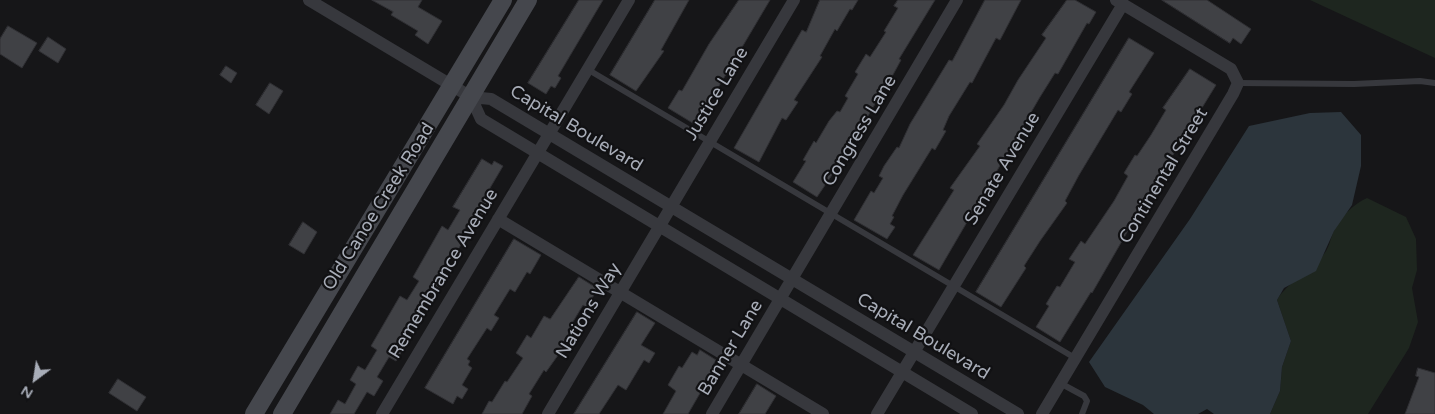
<!DOCTYPE html>
<style>
body{margin:0}
#map{position:relative;width:1435px;height:414px;overflow:hidden;background:#161618;font-family:"Varela Round",sans-serif}
canvas{display:block}
.north{position:absolute;left:10px;top:354px;width:50px;height:50px;-webkit-text-stroke:4px #111113;paint-order:stroke;rotate:211deg;font-size:14px;font-weight:700;line-height:20px;text-align:center;color:#a8adb8}
.north::after{content:'';display:block;margin:auto;width:18px;height:22px;background:#a8adb8;clip-path:polygon(50% 0,100% 100%,50% 72%,0 100%)}
</style>
<div id="map">
<canvas width="1435" height="414"></canvas>
<div class="north">N</div>
</div>
<script>
const c = document.querySelector('canvas').getContext('2d');
c.lineJoin = 'round';
function fillPath(path, color) {
  c.fillStyle = color;
  c.fill(path, 'evenodd');
}
function strokePath(path, color, width, dash) {
  c.strokeStyle = color;
  c.lineWidth = width;
  c.lineCap = dash ? 'butt' : 'round';
  c.setLineDash(dash || []);
  c.stroke(path);
}
function write(font, color, halo, rows, align = 'center') {
  c.font = font + ' "Varela Round",sans-serif';
  c.lineWidth = 4.5;
  c.setLineDash([]);
  c.textBaseline = 'middle';
  c.strokeStyle = halo;
  c.fillStyle = color;
  for (const [text, x, y, turn = 0] of rows) {
    c.save();
    c.translate(x, y);
    c.rotate((+turn || 0) * Math.PI / 180);
    c.textAlign = isNaN(turn) ? turn : align;
    if (halo) c.strokeText(text, 0, 0);
    c.fillText(text, 0, 0);
    c.restore();
  }
}
const green = new Path2D(`
 M1310,0H1435V58Z
 M1367,198L1406,217L1416,239L1417,270L1412,288L1418,322L1409,348L1368,414H1270L1280,391L1282,367L1291,341L1277,300C1287,283 1310,271 1324,254C1329,248 1330,240 1333,233C1340,217 1352,205 1367,198Z`);
const water = new Path2D(`
 M1341,112L1361,135V166L1352,205L1334,231L1316,271L1284,288L1277,300L1291,341L1282,367L1280,391L1270,414H1214L1207,409L1198,414H1154L1143,405L1105,387L1089,362L1190,219L1249,126L1310,113Z`);
const building = new Path2D(`
 M372,0H422L418,7L442,21L428,44L415,35L418,31L391,15L393,12Z
 M579,0H603L558,76L561,78L555,88L551,86L546,94L528,83Z
 M655,0H689L661,50L664,51L636,91L610,75Z
 M739,0H770L696,125L668,108L679,90L682,91L709,44Z
 M820,0H858L852,10L850,9L837,31L835,29L820,56L822,57L794,100L798,102L786,120L782,118L759,162L734,148L802,30L806,32Z
 M898,0H935L899,59L901,60L889,82L873,103L875,104L864,123L843,154L834,168L836,169L817,197L793,182L806,161L803,160L814,141L816,143L829,121L837,111L840,112L848,98L845,96L858,74L855,72L866,54L870,57L886,32L884,31L898,8L894,6Z
 M985,0H1021L1000,40L996,38L972,83L970,82L949,116L943,130L946,131L935,150L932,148L903,195L892,216L894,217L890,224L895,227L887,239L854,220L871,191L874,193L883,178L879,176L884,166L897,147L899,148L910,124L949,60L952,61Z
 M1067,0H1075L1096,12L1089,24L1087,23L1058,74L1055,73L1040,97L939,270L913,255L954,190L950,188L980,146L977,144L1004,105L1018,80L1046,38L1042,35Z
 M1162,0H1207L1251,29L1241,44L1233,38L1230,43Z
 M8,26L37,43L22,68L0,54V39Z
 M48,37L66,49L58,63L39,51Z
 M1129,38L1154,53L1129,92L1132,94L1121,112L1118,110L1079,175L1065,201L1067,203L1040,241L1024,266L1026,268L1001,307L976,292Z
 M226,66L237,73L231,83L220,75Z
 M1190,69L1216,85L1152,189L1092,293L1091,292L1060,342L1036,327L1049,306L1046,304L1057,286L1060,287L1075,262L1069,259L1081,241L1085,244L1114,201L1128,176L1124,173L1135,155L1137,156L1151,135L1166,110L1163,108Z
 M270,83L283,91L269,114L256,105Z
 M482,159L492,165L494,161L503,166L490,188L494,190L485,206L487,207L478,222L471,218L460,237L464,240L457,251L454,249L439,273L446,277L437,291L430,287L419,306L423,309L414,325L410,323L399,343L405,346L396,361L389,357L377,377L383,381L374,396L367,392L354,414H330L338,400L345,404L356,384L350,380L358,366L365,370L377,350L371,346L400,296L407,300L419,281L413,277L442,226L448,230L460,210L453,207Z
 M303,222L317,232L304,254L289,245Z
 M514,239L541,255L530,274L527,272L515,292L510,289L494,315L499,318L491,331L487,328L467,359L470,361L468,365L472,368L462,385L468,389L462,399L457,396L453,404L425,388Z
 M579,277L598,289L586,307L583,305L568,330L570,331L566,339L567,340L561,351L546,372L544,370L529,394L532,396L522,414H482L489,401L492,402L505,381L507,382L523,358L516,353L527,335L531,338L544,316L550,319Z
 M637,312L655,323L641,345L655,353L649,363L644,360L626,390L618,385L599,414H574Z
 M700,350L716,360L712,367L714,369L688,414H663L676,391L668,385L679,366L682,368L692,352L697,355Z
 M1418,368L1435,373V414H1405L1419,377L1416,376Z
 M118,379L146,397L137,411L109,393Z
 M757,384L776,396L765,414H739Z`);
const lane = new Path2D(`
 M587,69L1075,358
 M1238,83L1354,84L1420,81L1435,83
 M1060,383L1084,396L1087,401L1082,414`);
const street = new Path2D(`
 M309,0L471,97L491,99L1018,414
 M471,97L481,119L972,414
 M498,219L823,414
 M382,414L629,0
 M548,414L794,0
 M712,414L957,0
 M877,414L1123,4
 M1042,414L1233,94L1238,83L1231,69L1116,0`);
const secondary = new Path2D(`
 M254,414L503,0
 M282,414L528,0`);
const streetNames = [
 ["Justice Lane",717,94,-59],
 ["Capital Boulevard",576,129,31],
 ["Congress Lane",860,131,-59],
 ["Senate Avenue",1003,169,-59],
 ["Continental Street",1164,176,-59],
 ["Old Canoe Creek Road",379,207,-58],
 ["Remembrance Avenue",444,274,-59],
 ["Nations Way",589,311,-59],
 ["Capital Boulevard",923,337,31],
 ["Banner Lane",731,348,-59]
];
fillPath(green, '#1e261f');
fillPath(water, '#2c353c');
fillPath(building, '#404145');
strokePath(building, '#303034', 1);
strokePath(lane, '#37383d', 6);
strokePath(street, '#37383d', 12);
strokePath(secondary, '#45474d', 18);
write('18px', '#a8adb8', '#111113', streetNames);
</script>
